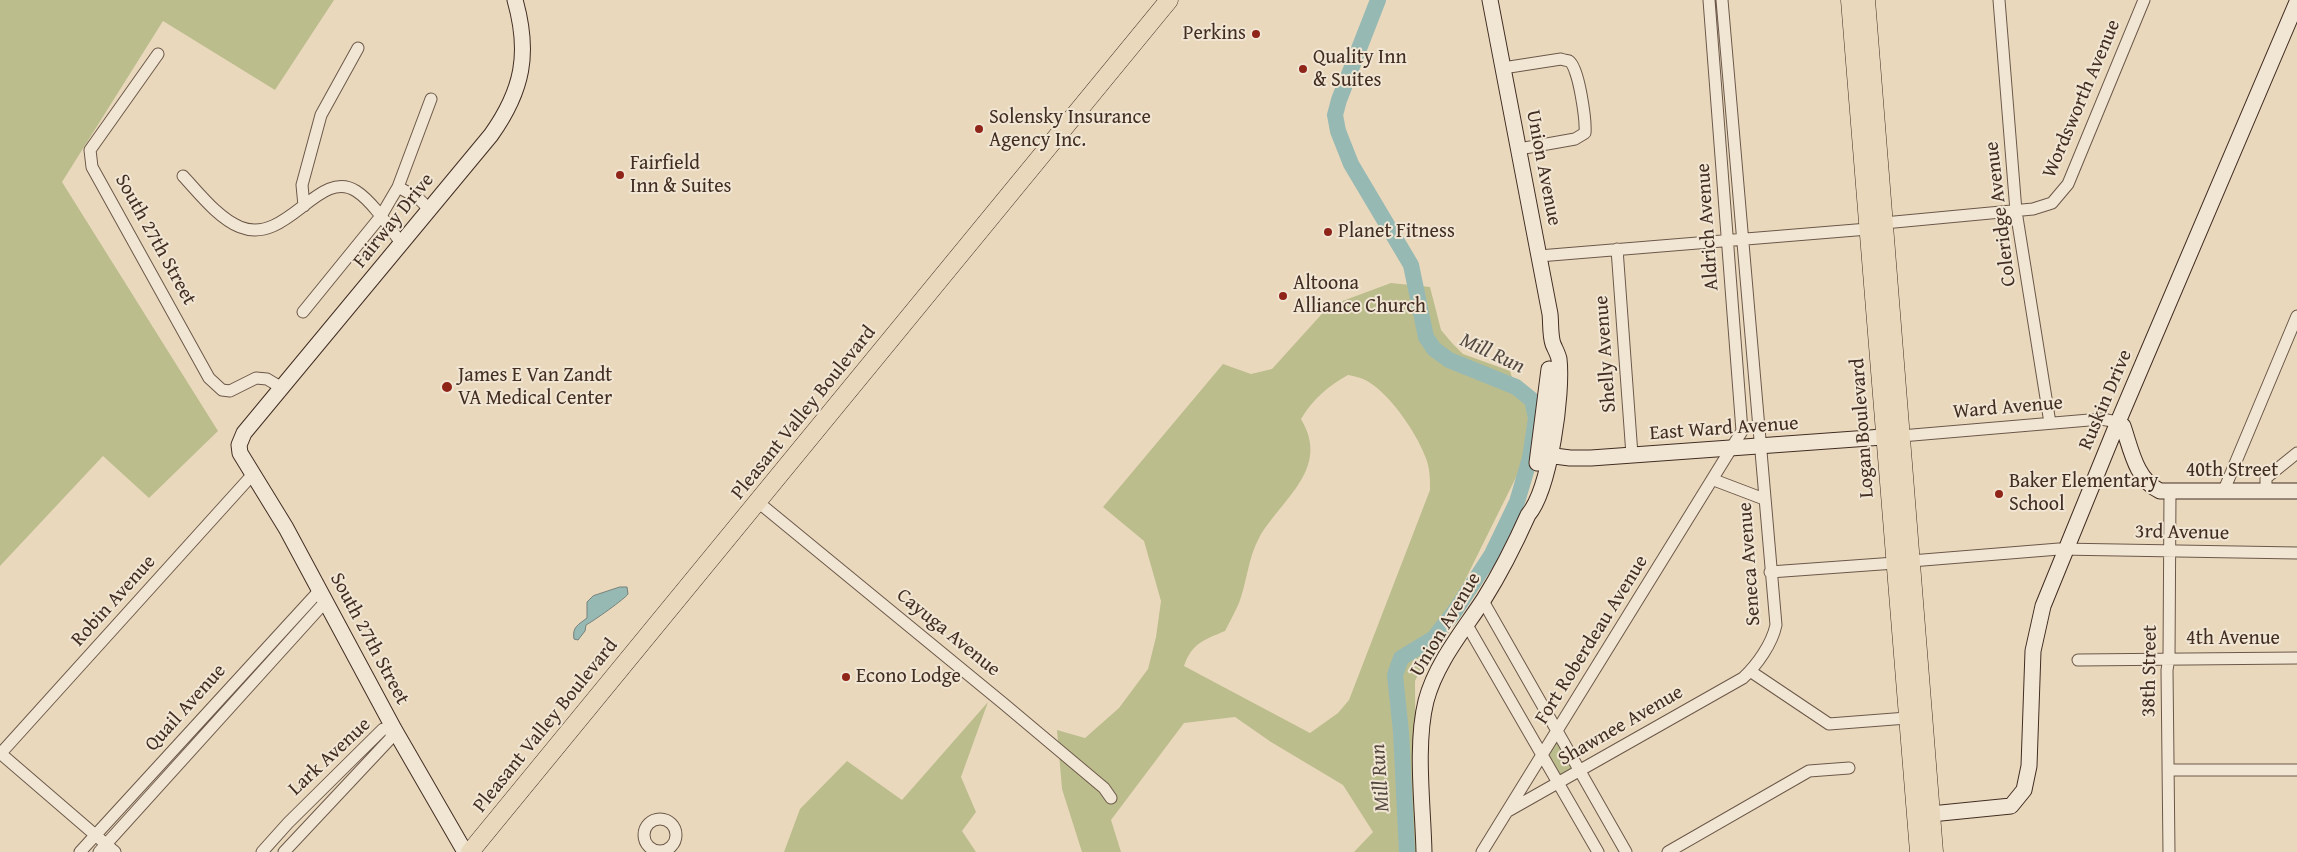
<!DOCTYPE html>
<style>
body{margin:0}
canvas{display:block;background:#e9d8bc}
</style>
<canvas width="2297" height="852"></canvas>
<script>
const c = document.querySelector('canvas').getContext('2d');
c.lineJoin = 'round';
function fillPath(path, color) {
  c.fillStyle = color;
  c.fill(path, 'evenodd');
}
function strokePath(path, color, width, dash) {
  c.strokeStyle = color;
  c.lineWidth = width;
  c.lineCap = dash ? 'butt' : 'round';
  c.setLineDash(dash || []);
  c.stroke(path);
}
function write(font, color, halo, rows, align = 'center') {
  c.font = font + ' "Gentium Book Plus",serif';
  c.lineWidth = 4;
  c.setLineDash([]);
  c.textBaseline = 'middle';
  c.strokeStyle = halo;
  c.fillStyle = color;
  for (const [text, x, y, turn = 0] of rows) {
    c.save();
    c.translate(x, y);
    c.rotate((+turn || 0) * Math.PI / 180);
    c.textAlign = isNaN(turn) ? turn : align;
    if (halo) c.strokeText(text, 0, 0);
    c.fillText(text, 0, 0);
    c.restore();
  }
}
const green = new Path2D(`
 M0,0H334L275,90L163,21L62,182L218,431L149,498L103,456L0,566Z
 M1391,283L1430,287L1441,330L1452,343L1463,354L1510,371L1517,393L1531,409V447L1415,681L1416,852H1354L1373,832L1343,785L1271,742L1235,717L1184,723L1111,820L1121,852H1082L1062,789L1057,730L1085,738L1119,708L1148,669L1156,637L1161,601L1144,541L1103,507L1223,364L1251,374L1272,369L1329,306ZM1348,375C1353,376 1359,377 1363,379C1387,389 1416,432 1425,456C1430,467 1430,478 1430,490L1349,700L1338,713L1310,733L1184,666C1192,643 1204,640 1225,631C1230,621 1235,612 1239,603C1247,582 1248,558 1259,538C1282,498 1331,469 1301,419C1313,399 1328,386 1348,375Z
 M988,702L961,777L976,812L962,831L976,852H784L800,809L847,761L902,800Z
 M1555,741H1557L1573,768L1560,777C1550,761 1544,759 1555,741Z`);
const water = new Path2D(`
 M620,587H627L628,594C626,598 592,622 586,625L585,631L578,640L574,639C572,627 578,625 587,618V602L593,596Z`);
const river = new Path2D(`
 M1378,0L1339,100L1335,115L1338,131L1351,164L1411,265L1426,337L1434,349L1449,360L1516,387L1532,400L1536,418L1530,458L1517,502L1492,554L1455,611L1434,638L1401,658L1395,675L1401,732L1407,852`);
const street = new Path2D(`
 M1999,0L2016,211L2050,423
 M158,54L90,150L92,167L209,378L222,390L230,391L256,378L267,379L282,388
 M1503,68L1561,59C1563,60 1566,60 1569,61C1579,67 1586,121 1585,133L1575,139L1519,149
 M183,176C199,193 218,218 240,227C287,246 319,167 356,191C372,201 390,228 401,243
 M398,187L418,198L429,209
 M304,206L302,185L321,115L358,48
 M1884,223L2033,209L2052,203L2068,184L2144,0
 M1617,249L1632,455
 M1539,256L1868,229
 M303,312L381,216L398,187L431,99
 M1901,436L2101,419L2118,422
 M1714,480L1764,499
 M2224,490L2297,316
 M2266,490V478L2297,453
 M758,502L1004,704L1104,788L1111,798
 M1911,561L2059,549L2297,553
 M1770,572L1895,563
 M1483,601L1626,852
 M1467,625L1598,852
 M2078,660L2297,658
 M1750,671L1829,724L1907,718
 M0,753L115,852
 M1,753L254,473
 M2168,770H2297
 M1508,811L1743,678C1757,665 1772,644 1776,625L1722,0
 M644 835a16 16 0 1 1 32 0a16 16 0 1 1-32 0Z
 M80,852L320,590
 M99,852L326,601
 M262,852L288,823L383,729H394L390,739L284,852
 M1482,852L1742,431L1709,0
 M1668,852L1809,771L1849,768
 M2169,852L2167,670L2169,658L2170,491`);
const secondary = new Path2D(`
 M2118,422L2123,426C2131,449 2136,480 2160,491H2297
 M1539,454L1570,458H1591L1897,436
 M1537,463L1549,369
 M1931,814L2011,806L2024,790L2029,766L2033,651L2043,606L2118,422L2297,2
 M465,852L394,729L286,528L240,453L239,445L244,433L491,135C523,90 530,53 515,0
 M1424,852C1423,806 1415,745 1426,701C1436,663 1463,631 1484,599C1501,572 1515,544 1528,515C1550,489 1563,393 1559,359C1558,354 1555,349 1553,344C1550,335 1551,323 1550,314L1490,0`);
const primary = new Path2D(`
 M1850,0L1919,852
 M1866,0L1934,852
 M470,852L1169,0`);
const markers = [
 [1256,34,5,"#8f2418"],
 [1303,69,5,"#8f2418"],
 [979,129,5,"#8f2418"],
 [620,175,5,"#8f2418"],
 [1328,232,5,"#8f2418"],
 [1283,296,5,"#8f2418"],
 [447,387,6,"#8f2418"],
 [1999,494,5,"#8f2418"],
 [846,677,5,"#8f2418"]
];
const poiNames = [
 ["Perkins",1246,34,"right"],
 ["Quality Inn",1313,58],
 ["& Suites",1313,81],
 ["Solensky Insurance",989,118],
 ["Agency Inc.",989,141],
 ["Fairfield",630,164],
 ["Inn & Suites",630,187],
 ["Planet Fitness",1338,232],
 ["Altoona",1293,284],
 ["Alliance Church",1293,307],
 ["James E Van Zandt",458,376],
 ["VA Medical Center",458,399],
 ["Baker Elementary",2009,482],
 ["School",2009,505],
 ["Econo Lodge",856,677]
];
const streetNames = [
 ["Wordsworth Avenue",2082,99,-67],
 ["Union Avenue",1543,168,79],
 ["Coleridge Avenue",2001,214,-97],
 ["Fairway Drive",394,221,-51],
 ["Aldrich Avenue",1708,227,-94],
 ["South 27th Street",155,240,61],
 ["Shelly Avenue",1606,354,-94],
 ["Ruskin Drive",2106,400,-67],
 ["Ward Avenue",2008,408,-5],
 ["Pleasant Valley Boulevard",804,413,-51],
 ["Logan Boulevard",1863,428,-94],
 ["East Ward Avenue",1724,429,-4],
 ["40th Street",2232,471],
 ["3rd Avenue",2182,533,1],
 ["Seneca Avenue",1750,564,-94],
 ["Robin Avenue",114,601,-48],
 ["Union Avenue",1446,625,-59],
 ["Cayuga Avenue",948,633,39],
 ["South 27th Street",369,639,62],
 ["4th Avenue",2233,639],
 ["Fort Roberdeau Avenue",1592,640,-58],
 ["38th Street",2150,671,-89],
 ["Quail Avenue",186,708,-48],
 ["Pleasant Valley Boulevard",546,726,-51],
 ["Shawnee Avenue",1621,726,-30],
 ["Lark Avenue",330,757,-43]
];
const waterNames = [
 ["Mill Run",1492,354,25],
 ["Mill Run",1381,778,-94]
];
fillPath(green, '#bcbd8d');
fillPath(water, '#97b9b4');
strokePath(water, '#75817a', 1);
strokePath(river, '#97b9b4', 16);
strokePath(street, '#6c5849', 13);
strokePath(secondary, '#422d23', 17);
strokePath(primary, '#422d23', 19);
strokePath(street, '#f1e6d3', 11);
strokePath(secondary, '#f1e6d3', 15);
strokePath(primary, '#e9d8bc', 18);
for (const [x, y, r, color] of markers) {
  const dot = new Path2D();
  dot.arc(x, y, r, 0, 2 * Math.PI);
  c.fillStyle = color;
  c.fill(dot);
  strokePath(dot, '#f1e6d3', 2);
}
write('20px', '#422d23', '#f1e6d3', poiNames, 'left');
write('20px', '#422d23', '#f1e6d3', streetNames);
write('italic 21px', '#534940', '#f1e6d3', waterNames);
</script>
